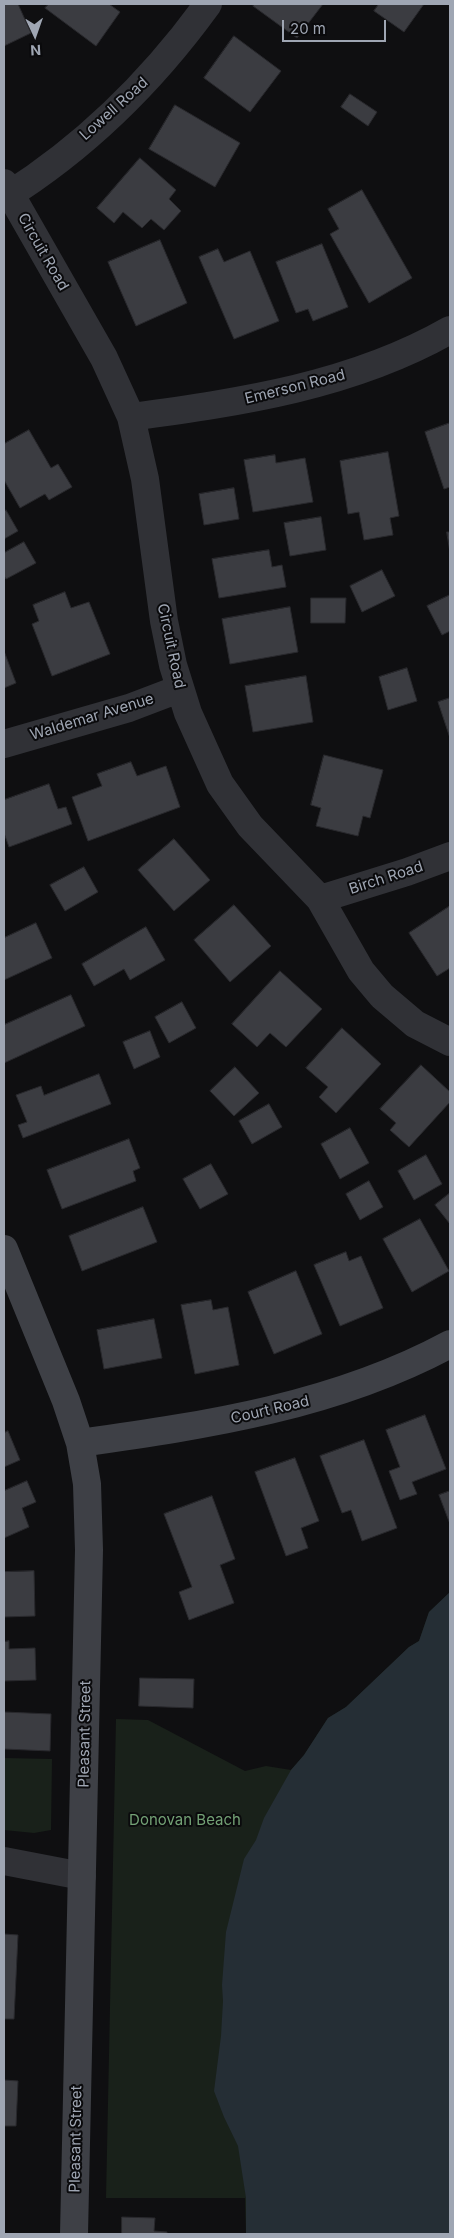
<!DOCTYPE html>
<style>
body{margin:0}
#map{position:relative;width:454px;height:2238px;overflow:hidden;background:#0f0f11;font-family:Inter,sans-serif}
canvas{display:block}
.frame{position:absolute;inset:0;border:5px solid #9fa6b3;pointer-events:none}
.north{position:absolute;left:10px;top:10px;width:50px;height:50px;-webkit-text-stroke:4px #0a0a0c;paint-order:stroke;rotate:177deg;font-size:14px;font-weight:700;line-height:20px;text-align:center;color:#9fa6b3}
.north::after{content:'';display:block;margin:auto;width:18px;height:22px;background:#9fa6b3;clip-path:polygon(50% 0,100% 100%,50% 72%,0 100%)}
.scale{position:absolute;left:282px;top:20px;width:104px;height:22px;box-sizing:border-box;border:2px solid #9fa6b3;border-top:0;padding-left:6px;font-size:15px;line-height:18px;white-space:nowrap;color:#9fa6b3;-webkit-text-stroke:4px #0a0a0c;paint-order:stroke}
</style>
<div id="map">
<canvas width="454" height="2238"></canvas>
<div class="frame"></div>
<div class="north">N</div>
<div class="scale">20 m</div>
</div>
<script>
const c = document.querySelector('canvas').getContext('2d');
c.lineJoin = 'round';
function fillPath(path, color) {
  c.fillStyle = color;
  c.fill(path, 'evenodd');
}
function strokePath(path, color, width, dash) {
  c.strokeStyle = color;
  c.lineWidth = width;
  c.lineCap = dash ? 'butt' : 'round';
  c.setLineDash(dash || []);
  c.stroke(path);
}
function write(font, color, halo, rows, align = 'center') {
  c.font = font + ' Inter,sans-serif';
  c.lineWidth = 4;
  c.setLineDash([]);
  c.textBaseline = 'middle';
  c.strokeStyle = halo;
  c.fillStyle = color;
  for (const [text, x, y, turn = 0] of rows) {
    c.save();
    c.translate(x, y);
    c.rotate((+turn || 0) * Math.PI / 180);
    c.textAlign = isNaN(turn) ? turn : align;
    if (halo) c.strokeText(text, 0, 0);
    c.fillText(text, 0, 0);
    c.restore();
  }
}
const green = new Path2D(`
 M450,1592V2234H246L245,2198H106L116,1719L148,1720L245,1771L266,1766L291,1770L304,1755L328,1718L346,1707L409,1647L419,1641L429,1612Z
 M4,1758L52,1759L51,1830L34,1833L4,1830Z`);
const water = new Path2D(`
 M450,1592V2234H246V2198L238,2146L224,2117L214,2091L221,2036L223,2001L222,1985L226,1932L244,1859L256,1840L264,1818L291,1770L304,1755L328,1718L346,1707L409,1647L419,1641L429,1612Z`);
const building = new Path2D(`
 M4,4H18L31,33L4,46Z
 M49,4H109L120,12L96,46L45,8Z
 M255,4H323L297,38L253,6Z
 M379,4H424L404,32L374,11Z
 M234,36L281,71L250,112L204,78Z
 M350,94L377,112L368,126L341,107Z
 M175,105L240,143L215,187L149,149Z
 M140,158L176,190L169,199L181,211L164,230L151,219L142,228L123,212L114,223L97,208Z
 M362,190L412,278L369,303L330,234L339,229L328,209Z
 M160,240L187,303L136,326L108,262Z
 M322,244L348,307L313,321L308,309L296,313L276,262Z
 M218,249L224,262L250,251L279,321L234,339L199,257Z
 M450,423V487L444,489L425,432Z
 M29,430L51,468L58,464L72,487L49,500L45,494L20,508L4,480V444Z
 M388,452L399,516L390,518L393,535L364,540L359,512L348,514L340,461Z
 M275,455L276,463L305,458L313,502L253,512L244,460Z
 M234,488L239,519L204,525L199,494Z
 M6,510L18,531L4,539V512Z
 M321,517L326,550L290,556L284,523Z
 M447,532H450V552Z
 M24,542L36,563L6,579L4,576V553Z
 M269,550L272,567L282,565L286,587L219,598L212,559Z
 M382,570L395,596L362,612L350,586Z
 M65,592L71,608L89,602L110,654L52,676L32,624L39,621L33,605Z
 M450,595V631L442,635L427,606Z
 M311,598H346L345,623H311Z
 M290,607L298,652L230,664L222,619Z
 M4,651L16,683L4,688Z
 M407,668L417,701L388,710L379,677Z
 M306,676L313,722L253,732L245,686Z
 M450,698V738L438,702Z
 M324,755L383,770L370,818L363,816L358,836L316,826L321,808L311,805Z
 M131,762L137,776L166,766L180,807L88,841L72,797L102,786L97,774Z
 M49,784L58,809L66,807L72,824L9,847L4,833V800Z
 M174,839L210,880L174,911L138,870Z
 M84,867L98,892L65,911L50,885Z
 M234,905L271,946L230,982L194,940Z
 M450,906V968L437,976L409,933Z
 M36,923L52,958L4,980V938Z
 M146,927L165,960L130,980L124,969L94,986L82,964Z
 M280,971L322,1009L286,1047L270,1033L257,1047L232,1024Z
 M71,995L85,1026L4,1063V1025Z
 M182,1002L196,1028L169,1043L155,1017Z
 M342,1028L381,1064L336,1113L319,1097L328,1087L306,1068Z
 M150,1031L160,1057L134,1069L123,1042Z
 M421,1065L450,1092V1102L409,1147L390,1130L396,1123L380,1109Z
 M235,1067L259,1093L234,1116L210,1091Z
 M99,1074L111,1104L23,1138L18,1125L27,1122L16,1095L41,1086L44,1095Z
 M269,1104L282,1127L252,1144L239,1121Z
 M350,1128L369,1163L340,1179L321,1144Z
 M129,1139L140,1168L133,1171L136,1181L62,1209L47,1170Z
 M426,1155L442,1184L414,1200L398,1171Z
 M211,1164L228,1194L200,1209L183,1179Z
 M369,1181L383,1207L360,1220L346,1194Z
 M450,1193V1224L435,1205Z
 M143,1207L157,1242L82,1271L69,1236Z
 M420,1219L449,1271L412,1292L383,1239Z
 M346,1252L349,1261L361,1256L383,1308L340,1326L314,1265Z
 M296,1271L322,1334L274,1354L248,1292Z
 M211,1300L213,1310L228,1307L239,1365L195,1374L181,1305Z
 M154,1319L162,1358L104,1369L97,1330Z
 M425,1415L446,1469L412,1482L417,1494L400,1500L389,1471L400,1467L386,1430Z
 M8,1431L20,1460L4,1467V1433Z
 M364,1440L397,1528L362,1541L351,1510L342,1513L320,1456Z
 M295,1458L319,1521L301,1528L308,1548L286,1556L255,1472Z
 M27,1481L36,1502L22,1508L29,1527L4,1538V1491Z
 M450,1491V1524L439,1495Z
 M212,1496L235,1559L220,1565L234,1603L189,1620L179,1592L192,1587L164,1514Z
 M34,1571L35,1616L4,1617V1572Z
 M9,1641V1649L35,1648L36,1680L4,1681V1642Z
 M140,1678L194,1679L193,1708L139,1706Z
 M4,1712L51,1714L50,1751L4,1749Z
 M4,1934L18,1935L14,2019H4Z
 M4,2080L18,2081L16,2126H4Z
 M122,2217L155,2218L154,2231L167,2232V2234H122Z`);
const street = new Path2D(`
 M4,183L104,358L131,417L145,479L164,621L173,665L188,713L220,784L250,826L320,899L361,971L382,996L415,1024L450,1042
 M4,198C84,148 153,80 208,4
 M131,417C241,402 352,386 450,330
 M4,744L129,708L179,689
 M320,899L407,872L450,856
 M4,1861L82,1876`);
const secondary = new Path2D(`
 M4,1249L66,1401L80,1443L87,1484L89,1550L74,2234
 M80,1443C208,1425 335,1406 450,1344`);
const streetNames = [
 ["Lowell Road",114,109,-42],
 ["Circuit Road",43,252,60],
 ["Emerson Road",295,387,-14],
 ["Circuit Road",171,646,78],
 ["Waldemar Avenue",92,717,-17],
 ["Birch Road",386,878,-18],
 ["Court Road",270,1410,-13],
 ["Pleasant Street",85,1734,-89],
 ["Pleasant Street",76,2139,-89]
];
const parkNames = [
 ["Donovan Beach",185,1820]
];
fillPath(green, '#19211a');
fillPath(water, '#252e35');
fillPath(building, '#3b3c41');
strokePath(building, '#29292d', 1);
strokePath(street, '#303136', 28);
strokePath(secondary, '#3e4046', 28);
write('15px', '#9fa6b3', '#0a0a0c', streetNames);
write('15px', '#73a175', '#0a0a0c', parkNames);
</script>
